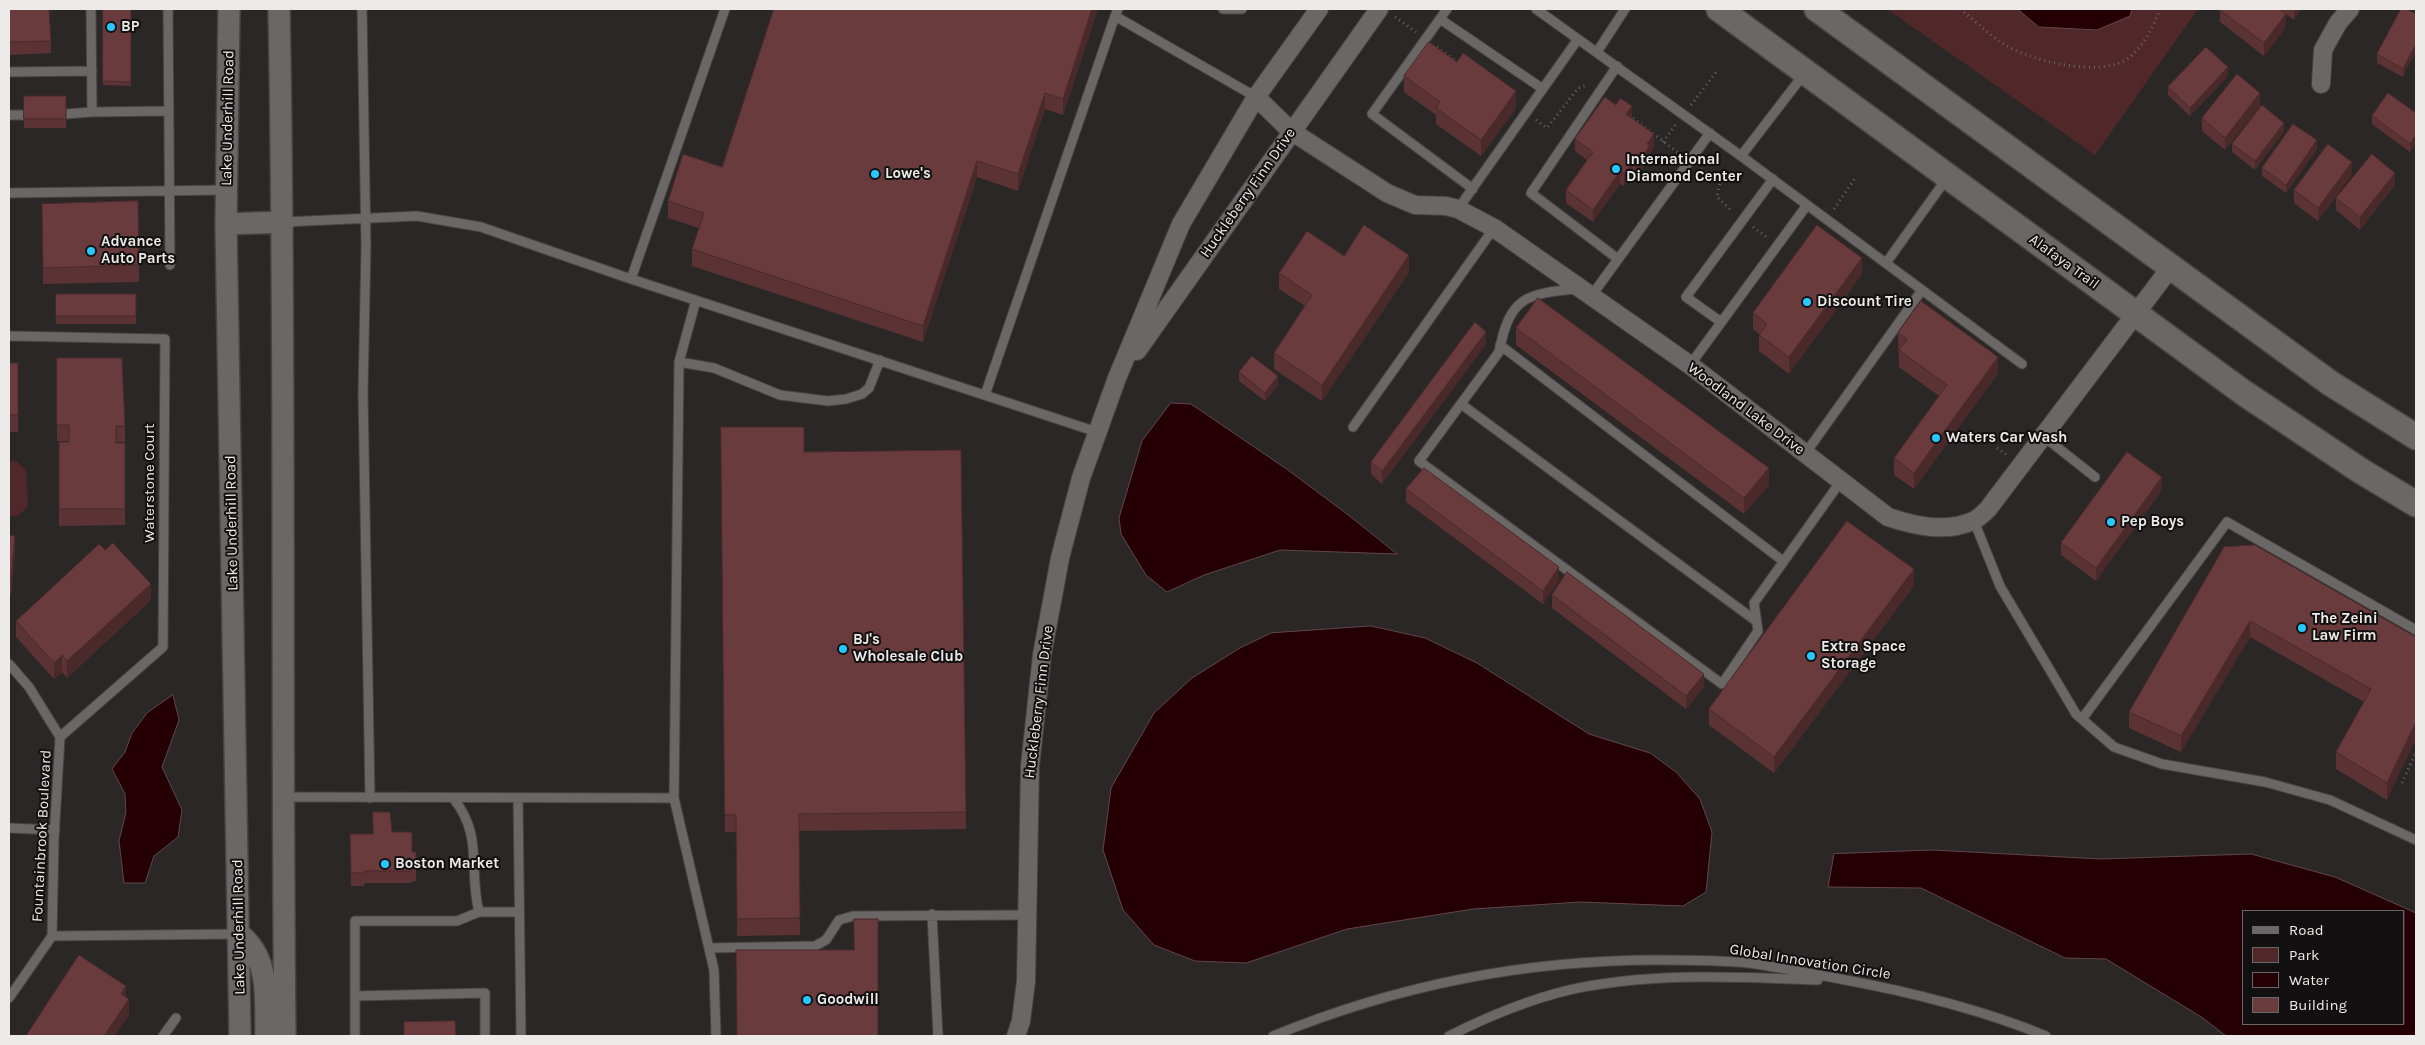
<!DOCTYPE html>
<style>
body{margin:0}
#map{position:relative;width:2425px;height:1045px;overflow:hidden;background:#2b2727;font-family:Karla,sans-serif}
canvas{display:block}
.frame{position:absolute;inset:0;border:10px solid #edeaea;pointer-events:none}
.legend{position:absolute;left:2242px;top:910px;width:162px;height:115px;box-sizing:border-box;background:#121010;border:1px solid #6a6767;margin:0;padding:6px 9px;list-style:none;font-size:15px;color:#edeaea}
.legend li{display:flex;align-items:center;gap:10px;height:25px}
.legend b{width:25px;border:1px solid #6a6767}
</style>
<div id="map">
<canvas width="2425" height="1045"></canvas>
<div class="frame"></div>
<ul class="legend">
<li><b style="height:6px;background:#6c6767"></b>Road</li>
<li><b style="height:14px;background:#51282a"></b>Park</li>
<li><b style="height:14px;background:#240005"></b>Water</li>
<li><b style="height:14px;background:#6a3b3d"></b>Building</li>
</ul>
</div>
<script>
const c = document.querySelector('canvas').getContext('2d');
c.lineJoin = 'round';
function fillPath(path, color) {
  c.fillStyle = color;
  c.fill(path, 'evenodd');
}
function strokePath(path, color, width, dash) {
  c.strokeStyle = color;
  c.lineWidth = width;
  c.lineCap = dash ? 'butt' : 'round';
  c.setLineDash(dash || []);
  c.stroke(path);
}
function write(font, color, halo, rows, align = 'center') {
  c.font = font + ' Karla,sans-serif';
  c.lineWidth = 4;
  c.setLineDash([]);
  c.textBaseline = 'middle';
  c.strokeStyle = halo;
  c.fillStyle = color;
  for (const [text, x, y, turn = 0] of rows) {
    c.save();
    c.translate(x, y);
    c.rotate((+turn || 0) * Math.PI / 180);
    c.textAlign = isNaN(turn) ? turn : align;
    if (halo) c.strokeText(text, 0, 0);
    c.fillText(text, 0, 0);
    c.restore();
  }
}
const green = new Path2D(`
 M1887,9H2198L2095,155Z
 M16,461L26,470L28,506L18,516H9V462Z`);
const water = new Path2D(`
 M2018,9H2132L2130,16L2097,30L2039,27Z
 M1171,403L1191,404L1288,470L1351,517L1397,554L1280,550L1204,575L1167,592L1146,575L1121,534L1119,518L1142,441Z
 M1371,626L1425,638L1477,663L1589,734L1650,753L1676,772L1700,799L1712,832L1706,892L1683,906L1580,902L1473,909L1347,929L1246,963L1195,961L1154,945L1123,910L1103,850L1111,788L1154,713L1192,678L1240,648L1271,633Z
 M173,695L179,720L162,767L182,810L178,837L154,856L145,883H124L119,841L126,812L125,794L112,769L125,752L132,733L147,713Z
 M1933,850L2100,859L2251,854L2335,877L2416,913V1036H2226L2203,1018L2106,959L2065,958L1921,888L1828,887L1834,854ZM2404,911V1024H2244V911Z`);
const path = new Path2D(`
 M1960,9C1973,19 1985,31 1999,41C2025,60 2102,80 2130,57C2145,44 2153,27 2160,9
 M1395,17L1416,32
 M1437,47L1460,64
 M1691,105L1717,71
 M1629,115L1680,154
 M1536,120L1547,128L1578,88L1587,85
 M1663,142L1676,124
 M1701,169L1720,182L1717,197L1732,211
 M1834,209L1856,177
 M1753,227L1768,238
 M1997,448L2007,455
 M2402,783L2416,752`);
const service = new Path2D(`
 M91,9L92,112L169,111
 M168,9L170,265
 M362,9L366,246L363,392L370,798
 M1118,9L1115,16L1256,97
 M1223,9H1242
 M1447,9L1372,114L1473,189
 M1536,9L1741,156L2022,364
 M1440,19L1543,89
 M1597,52L1625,9
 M1617,66L1531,193L1618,259
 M9,72L92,71
 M66,114L92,112
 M9,115H24
 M1741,156L1804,74
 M9,193L226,190
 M1458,209L1578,39
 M284,222L417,216L481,227L631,279L1097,432
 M1886,263L1947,178
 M631,279L725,9
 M1579,289C1525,293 1510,297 1499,352L1419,461L1722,684L1758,631L1754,603L1841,481
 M1592,295L1710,133
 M696,300L679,362L674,798L714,970L716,1036
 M1721,322L1686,297L1773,179
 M9,336L165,339L163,647L60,737
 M1500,345L1783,561
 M679,362L714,368L780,395L828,401L846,399L862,394L869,388L880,360
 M1690,365L1807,205
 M985,395L1115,16
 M1461,404L1756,621
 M1353,427L1494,228
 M2043,436L2095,477
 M1805,454L1922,290
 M1974,521L2000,586L2076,714L2114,747L2162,764L2265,782L2330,800L2416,840
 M9,664L29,687L60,737L54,839L52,936L9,998
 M2082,719L2227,522L2416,630
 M282,797L674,798
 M453,798C484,836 468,869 479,912
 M518,798L521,1036
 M9,828L55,830
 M932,914L938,1036
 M52,936L239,934
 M709,948L815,946L826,940L839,920L853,916L1027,915
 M355,996L485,993V1036
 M163,1036L176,1018
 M355,1036V921H457L479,912H519
 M1273,1036C1395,986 1525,960 1657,960C1687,960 1718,960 1749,963C1777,967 1806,973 1835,978C1907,991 1978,1008 2046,1036
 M1449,1036C1487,1017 1527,1000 1569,990C1651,972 1734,977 1818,980`);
const minor = new Path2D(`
 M2321,84L2323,50L2338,23L2350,9
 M1256,97L1291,131L1387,193L1415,205L1446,206L1458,209L1494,228L1690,365L1888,517C1915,526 1945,533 1973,521C1978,519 1984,513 1988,509L2171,267
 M1137,351L1379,9
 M1016,1036L1021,1021L1026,981L1030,766L1042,655L1060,558L1081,478L1117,378L1181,224L1256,97L1319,9`);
const tertiary = new Path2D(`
 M229,9L226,224L240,1036
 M279,9C286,351 281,694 285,1036
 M226,224L284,222
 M239,934C271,958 265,1000 266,1036`);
const secondary = new Path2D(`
 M1719,9L2244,393L2361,471L2416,504
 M1817,9L2330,383L2416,437`);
const wall = new Path2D(`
 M9,9L51,41V53L9,55Z
 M103,9H131V86L103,85Z
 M774,9H1098L1063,115L1045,109L1018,191L977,177L923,342L692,266V249L699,228L668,218V201L722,167Z
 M2221,9H2301L2294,20L2286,14V27L2264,56L2220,22V10Z
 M2407,9L2403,77L2377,63V54Z
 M1457,62L1516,108L1481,156L1436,124V115L1404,92V76Z
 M2228,76L2190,116L2168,95V87Z
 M24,96H66V128H24Z
 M2260,106L2225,150L2202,131V118Z
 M2416,113L2410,152L2372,124V116Z
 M1632,118L1654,147L1650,153V158L1636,177L1633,174L1624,186L1620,184L1593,222L1566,203V190L1587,160L1575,151V139Z
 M2284,131L2255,170L2232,152V144Z
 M2317,149L2286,193L2262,176V168Z
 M2352,174L2318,221L2294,203V190Z
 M2395,185L2360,230L2336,210V198Z
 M42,204L139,265V282L43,284Z
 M1344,256L1409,272L1322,401L1274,369V353L1305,306L1279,289V273Z
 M1862,274L1789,374L1759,351V334L1753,329V313Z
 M56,294H136V324H56Z
 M1516,328L1769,485L1744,514L1516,345Z
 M1898,333L1998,373L1914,489L1894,475V458L1939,396L1899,367Z
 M1486,344L1382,484L1371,474V462Z
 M57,358L125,426V442H116V443H125V525L59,526V442H69V441H57Z
 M9,363H18V432H9Z
 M1239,372L1278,385L1265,401L1239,381Z
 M721,427L804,452L961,450L966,829L799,831L800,935L737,936L736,832H725Z
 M1406,489L1559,580L1543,604L1406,502Z
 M2162,490L2096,581L2061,555V543Z
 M9,535L15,552L11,594H9Z
 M2224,547L2416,637L2387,800L2336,769V752L2364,702L2250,637L2181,752L2129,728V712Z
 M1914,586L1774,773L1709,725V709Z
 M1552,595L1704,687L1686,709L1552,608Z
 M151,600L67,678L62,672L54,679L16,637V621Z
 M392,832L412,852H416V881H412V883H365L364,886H351L350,834H373Z`);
const shadedWall = new Path2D(`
 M1092,9H1098L1063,115V99Z
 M2296,9H2301L2294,20V11Z
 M2286,14V27L2264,56V43Z
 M2416,44V52L2403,77V69Z
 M2228,67V76L2190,116V108Z
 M1516,91V108L1481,156V140Z
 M1045,93V109L1018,191V174Z
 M2260,93V106L2225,150V138Z
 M1632,106V119L1626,114Z
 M2284,123V131L2255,170V161Z
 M1654,134V147L1650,153V158L1636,177V164L1647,144Z
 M2416,135V144L2410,152V144Z
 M2317,140V149L2286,193V185Z
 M977,161V177L923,342V326Z
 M1633,162V174L1624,186V174Z
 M2352,162V174L2318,221V208Z
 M1620,171V184L1593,222V210Z
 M2395,173V185L2360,230V217Z
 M1409,255V272L1322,401V385Z
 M1862,258V274L1789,374V357Z
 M1486,332V344L1382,484V471Z
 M1998,357V373L1914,489V473Z
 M1278,376V385L1265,401V393Z
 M1769,468V485L1744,514V498Z
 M2162,477V490L2096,581V568Z
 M15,536V552L11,594V578Z
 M1559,567V580L1543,604V591Z
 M1914,569V586L1774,773V757Z
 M151,584V600L67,678V661Z
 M2250,621V637L2181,752V736Z
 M62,655V672L54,679V663Z
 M1704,674V687L1686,709V696Z
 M2416,722V739L2387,800V783Z
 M126,986V1003L121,994Z
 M129,999V1015L115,1036H104Z`);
const building = new Path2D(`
 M9,9H49L51,41L9,42Z
 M103,9H131V82L103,81Z
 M774,9H1092L1063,99L1045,93L1018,174L977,161L923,326L692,249L704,213L668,201L683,154L722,167Z
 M2221,9H2279L2286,14L2264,43L2220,10Z
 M2401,9H2407L2416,14V44L2403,69L2377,54Z
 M1429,42L1457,62L1463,53L1516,91L1481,140L1436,108L1440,102L1404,76Z
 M2206,47L2228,67L2190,108L2168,87Z
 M2237,74L2260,93L2225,138L2202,118Z
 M2388,93L2416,113V135L2410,144L2372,116Z
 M24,96H66V119H24Z
 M1605,97L1616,105L1620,98L1632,106L1626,114L1654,134L1647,144L1650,146L1636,164L1633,162L1624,174L1620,171L1593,210L1566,190L1593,152L1575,139Z
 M2262,105L2284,123L2255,161L2232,144Z
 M2293,124L2317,140L2286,185L2262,168Z
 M2328,144L2352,162L2318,208L2294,190Z
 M2372,154L2395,173L2360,217L2336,198Z
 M138,201L139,265L43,268L42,204Z
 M1364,225L1409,255L1322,385L1274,353L1312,295L1279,273L1307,231L1344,256Z
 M1817,225L1862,258L1789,357L1759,335L1767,324L1753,313Z
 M56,294H136V316H56Z
 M1538,298L1769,468L1744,498L1516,328Z
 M1921,301L1998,357L1914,473L1894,458L1947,385L1899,350L1907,339L1898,333Z
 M1475,322L1486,332L1382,471L1371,462Z
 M1252,356L1278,376L1265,393L1239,372Z
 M57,358H122L125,426H116V443H125V509H59V442H69V425H57Z
 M9,363H18V415H9Z
 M721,427H804V452L961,450L966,812L799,814L800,918L737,919L736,815H725Z
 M2127,452L2162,477L2096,568L2061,543Z
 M1424,468L1559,567L1543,591L1406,489Z
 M1847,521L1914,569L1774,757L1709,709Z
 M9,535L15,536L11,578L9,577Z
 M113,543L151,584L67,661L62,655L54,663L16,621L99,544L105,550Z
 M2255,545L2416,637V722L2387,783L2336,752L2371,689L2250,621L2181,736L2129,712L2224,547Z
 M1567,572L1704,674L1686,696L1552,595Z
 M373,812H390L392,832H412V852H416V868H412V871H365L364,873H351L350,834H373Z
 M854,919H878V1036H737L736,950H854Z
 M79,955L126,986L121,994L129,999L104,1036H26Z
 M455,1021L456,1036H404V1022Z`);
const markers = [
 [111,27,5,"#27c8ff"],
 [1616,169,5,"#27c8ff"],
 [875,174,5,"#27c8ff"],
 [91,251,5,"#27c8ff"],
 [1807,302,5,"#27c8ff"],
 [1936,438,5,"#27c8ff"],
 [2111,522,5,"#27c8ff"],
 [2302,628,5,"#27c8ff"],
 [843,649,5,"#27c8ff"],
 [1811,656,5,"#27c8ff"],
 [385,864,5,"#27c8ff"],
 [807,1000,5,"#27c8ff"]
];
const poiNames = [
 ["BP",121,27],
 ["International",1626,160],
 ["Diamond Center",1626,177],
 ["Lowe's",885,174],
 ["Advance",101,242],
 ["Auto Parts",101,259],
 ["Discount Tire",1817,302],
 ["Waters Car Wash",1946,438],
 ["Pep Boys",2121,522],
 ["The Zeini",2312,619],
 ["Law Firm",2312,636],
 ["BJ's",853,640],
 ["Wholesale Club",853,657],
 ["Extra Space",1821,647],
 ["Storage",1821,664],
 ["Boston Market",395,864],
 ["Goodwill",817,1000]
];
const streetNames = [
 ["Lake Underhill Road",228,118,-89],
 ["Huckleberry Finn Drive",1248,193,-55],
 ["Alafaya Trail",2064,262,36],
 ["Woodland Lake Drive",1746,409,37],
 ["Waterstone Court",150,483,-90],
 ["Lake Underhill Road",232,523,-91],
 ["Huckleberry Finn Drive",1039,702,-83],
 ["Fountainbrook Boulevard",42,836,-87],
 ["Lake Underhill Road",239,927,-91],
 ["Global Innovation Circle",1810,962,9]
];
fillPath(green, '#51282a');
fillPath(water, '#240005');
strokePath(water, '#60464a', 1);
strokePath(service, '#474444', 11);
strokePath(minor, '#474444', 20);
strokePath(tertiary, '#474444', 24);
strokePath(secondary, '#474444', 28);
strokePath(path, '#686464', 3, [1, 4]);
strokePath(service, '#6c6767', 9);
strokePath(minor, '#6c6767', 18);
strokePath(tertiary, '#6c6767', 21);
strokePath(secondary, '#6c6767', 25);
fillPath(wall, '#5b3334');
fillPath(shadedWall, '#4a292b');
fillPath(building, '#6a3b3d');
strokePath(building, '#4a292b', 1);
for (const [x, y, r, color] of markers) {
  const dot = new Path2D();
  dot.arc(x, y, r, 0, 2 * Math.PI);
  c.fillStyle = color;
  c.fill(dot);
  strokePath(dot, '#121010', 2);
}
write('bold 15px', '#edeaea', '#121010', poiNames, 'left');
write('15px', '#edeaea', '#121010', streetNames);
</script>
